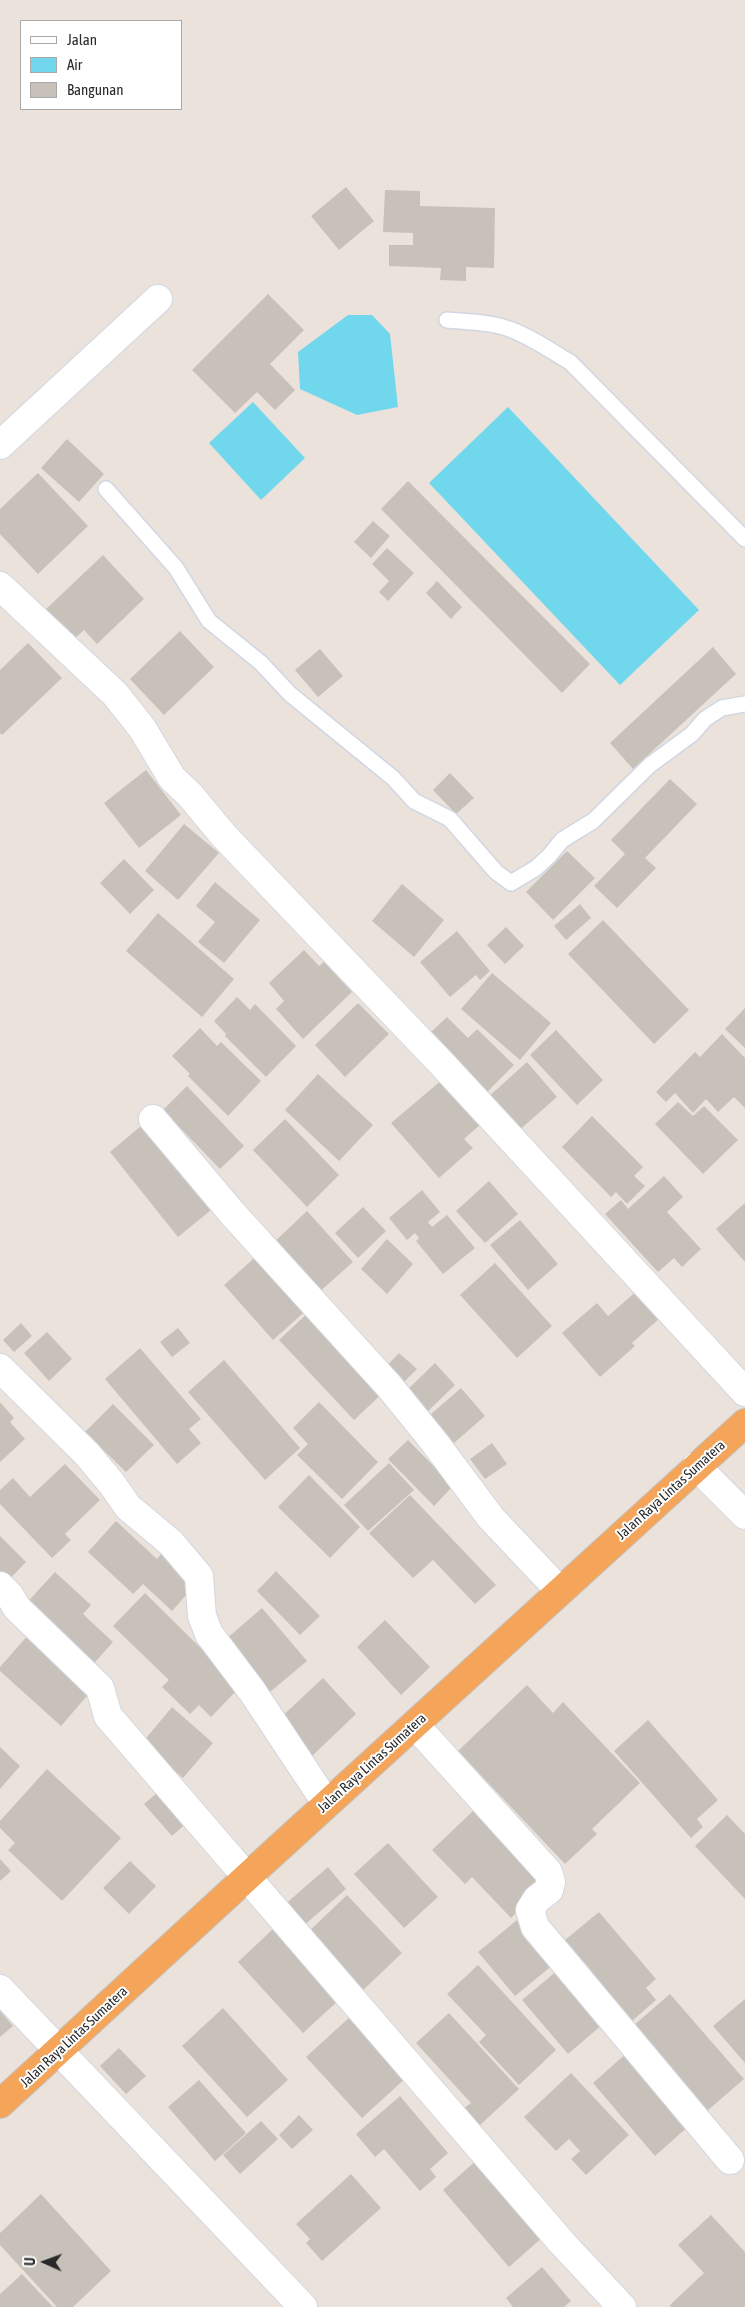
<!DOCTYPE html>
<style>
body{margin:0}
#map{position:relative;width:745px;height:2307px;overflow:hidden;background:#ebe3db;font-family:"Asap Condensed",sans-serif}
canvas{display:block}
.legend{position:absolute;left:20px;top:20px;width:162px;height:90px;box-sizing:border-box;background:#fff;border:1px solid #a9a9a9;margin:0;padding:6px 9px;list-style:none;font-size:15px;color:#292929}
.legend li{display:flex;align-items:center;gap:10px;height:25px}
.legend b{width:25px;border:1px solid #a9a9a9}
.north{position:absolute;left:20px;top:2237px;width:50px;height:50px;-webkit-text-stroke:4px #fff;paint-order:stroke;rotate:272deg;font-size:14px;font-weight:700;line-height:20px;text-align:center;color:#292929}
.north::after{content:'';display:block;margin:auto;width:18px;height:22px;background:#292929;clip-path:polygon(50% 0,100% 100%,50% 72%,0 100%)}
</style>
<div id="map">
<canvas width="745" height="2307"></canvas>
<ul class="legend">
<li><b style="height:6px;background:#fff"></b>Jalan</li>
<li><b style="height:14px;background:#70d7ec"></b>Air</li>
<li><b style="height:14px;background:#c7c1ba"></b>Bangunan</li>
</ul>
<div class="north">U</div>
</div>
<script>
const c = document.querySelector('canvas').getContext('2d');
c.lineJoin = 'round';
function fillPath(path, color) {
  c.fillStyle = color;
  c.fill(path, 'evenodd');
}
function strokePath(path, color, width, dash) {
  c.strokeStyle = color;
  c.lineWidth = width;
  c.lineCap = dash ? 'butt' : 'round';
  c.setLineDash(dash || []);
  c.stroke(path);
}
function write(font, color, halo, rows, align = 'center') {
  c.font = font + ' "Asap Condensed",sans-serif';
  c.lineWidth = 4;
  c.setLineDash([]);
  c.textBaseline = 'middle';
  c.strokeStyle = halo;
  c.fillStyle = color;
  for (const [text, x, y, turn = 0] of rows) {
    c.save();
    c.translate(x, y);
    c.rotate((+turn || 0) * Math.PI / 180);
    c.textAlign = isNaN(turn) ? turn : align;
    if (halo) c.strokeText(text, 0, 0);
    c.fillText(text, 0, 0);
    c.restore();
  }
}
const water = new Path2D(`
 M348,315H372L390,334L398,407L357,415L300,389L298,352Z
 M253,402L305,458L261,500L209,443Z
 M508,407L699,610L620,685L429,483Z`);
const building = new Path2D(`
 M346,187L374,221L339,250L311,216Z
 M385,190L420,191V206L495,208L494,268L466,267V281L440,280L441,268L389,266V245H413V233L383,232Z
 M268,294L304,330L270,364L295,390L275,410L257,392L235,413L192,370Z
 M67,439L104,474L79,502L41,468Z
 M38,473L88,526L38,574L0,534V509Z
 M408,481L590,664L562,693L381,509Z
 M373,521L390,536L371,558L354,542Z
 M387,548L414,573L388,601L379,592L389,581L372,564Z
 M103,555L144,599L97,644L84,630L73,640L44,611Z
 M437,581L462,607L451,619L426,593Z
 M180,631L214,667L164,715L130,679Z
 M28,643L62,678L2,735L0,733V670Z
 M713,647L736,674L633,769L610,743Z
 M320,649L343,676L318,697L295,670Z
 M146,770L181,815L139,848L104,803Z
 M450,773L474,798L456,814L433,790Z
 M670,779L697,804L645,858L656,868L617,908L594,886L625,854L611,840Z
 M184,824L219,853L178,900L145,871Z
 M567,851L595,878L553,920L526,892Z
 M124,859L154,890L130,914L100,883Z
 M215,882L260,920L224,963L198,942L215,922L196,906Z
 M402,884L444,920L414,957L372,921Z
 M580,904L591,918L566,940L554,926Z
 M158,913L234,979L202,1017L126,951Z
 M603,920L689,1010L654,1044L568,954Z
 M506,927L524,946L505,964L487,945Z
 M457,931L490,971L480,980L476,975L450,997L420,962Z
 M304,950L319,966L324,962L352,992L303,1039L276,1009L284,1001L269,983Z
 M492,973L551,1023L520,1060L461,1009Z
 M237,997L250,1010L255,1004L296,1046L266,1077L225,1036L226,1034L214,1021Z
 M358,1003L389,1034L345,1077L315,1045Z
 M745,1008V1048L725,1029Z
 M447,1017L468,1038L477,1029L514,1065L487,1092L429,1034Z
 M200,1028L217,1046L221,1042L261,1081L228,1116L188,1076L190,1074L172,1056Z
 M556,1030L603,1080L577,1105L530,1055Z
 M722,1034L745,1058V1108L734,1097L718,1112L706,1099L693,1113L675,1093L666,1102L656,1092L695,1052L700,1057Z
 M527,1062L557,1097L516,1133L486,1099Z
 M318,1074L373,1125L339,1161L285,1110Z
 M443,1079L481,1124L464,1139L473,1148L439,1178L391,1123Z
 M187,1086L244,1146L220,1169L163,1110Z
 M678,1102L693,1116L704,1106L738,1140L703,1174L655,1124Z
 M592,1116L643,1167L634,1176L645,1186L627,1204L616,1192L611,1197L562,1147Z
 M285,1119L339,1175L307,1207L253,1150Z
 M147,1121L216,1206L178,1237L110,1152Z
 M664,1176L683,1197L667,1212L701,1249L682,1267L674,1258L658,1272L605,1214L621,1200L628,1209Z
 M489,1181L518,1214L485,1243L456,1211Z
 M422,1190L440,1212L428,1222L432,1227L447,1215L475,1248L443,1274L416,1241L419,1238L415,1233L407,1240L389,1218Z
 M745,1203V1262L716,1229Z
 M363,1207L386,1231L358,1258L335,1233Z
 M307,1211L353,1262L316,1295L271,1245Z
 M520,1220L558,1264L528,1290L490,1245Z
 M387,1239L413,1264L387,1294L361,1269Z
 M261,1252L310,1307L273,1340L224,1285Z
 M495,1263L552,1326L517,1358L460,1295Z
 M638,1290L661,1317L632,1343L635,1346L600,1377L562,1333L597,1303L608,1316Z
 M312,1309L386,1390L354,1420L279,1340Z
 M21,1323L32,1336L14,1352L3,1340Z
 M178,1328L190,1343L172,1357L160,1342Z
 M47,1332L72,1359L49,1381L24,1353Z
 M140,1348L201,1419L189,1429L201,1443L177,1464L105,1379Z
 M399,1353L417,1369L399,1387L382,1371Z
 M224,1360L300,1448L265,1480L188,1392Z
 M435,1363L455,1385L425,1414L405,1392Z
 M461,1388L485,1416L454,1443L430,1415Z
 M0,1402L14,1418L10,1422L25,1439L0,1462Z
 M319,1402L378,1462L342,1499L297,1455L308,1444L293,1428Z
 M113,1404L154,1445L126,1472L85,1432Z
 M408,1440L453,1486L434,1506L388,1459Z
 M492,1443L507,1464L485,1479L470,1459Z
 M389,1463L414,1490L368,1531L344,1505Z
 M65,1464L100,1500L65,1534L71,1540L52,1558L0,1504V1490L13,1478L30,1497Z
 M309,1475L360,1527L330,1558L278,1507Z
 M410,1495L496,1585L475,1604L433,1560L413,1578L369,1533Z
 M116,1521L157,1559L162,1553L196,1584L172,1611L143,1584L133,1594L88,1552Z
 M0,1536L26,1562L5,1584L0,1580Z
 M276,1571L320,1616L300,1635L257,1591Z
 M55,1572L91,1605L83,1614L113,1642L88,1670L22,1608Z
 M145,1593L240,1687L211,1717L199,1705L190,1714L162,1687L169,1680L113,1626Z
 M262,1608L307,1661L270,1692L225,1640Z
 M385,1620L430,1667L401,1695L357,1647Z
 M30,1633L93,1689L61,1726L0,1671V1667Z
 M323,1678L356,1714L311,1757L277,1721Z
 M527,1685L553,1713L563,1702L640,1783L592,1829L597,1834L565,1864L458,1751Z
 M172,1707L213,1743L183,1778L142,1743Z
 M648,1720L718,1800L697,1819L703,1827L691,1838L614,1751Z
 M0,1747L20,1766L0,1789Z
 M47,1769L121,1838L62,1901L8,1850L15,1843L0,1828V1821Z
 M164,1787L191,1819L172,1836L144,1804Z
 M473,1811L544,1885L511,1918L472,1877L465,1884L432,1850Z
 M727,1815L745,1834V1899L695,1846Z
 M388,1843L438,1897L404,1928L354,1874Z
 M0,1859L11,1871L0,1881Z
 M130,1861L156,1886L129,1914L103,1888Z
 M328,1867L346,1889L302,1927L283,1906Z
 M347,1895L402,1953L359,1994L304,1936Z
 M599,1912L656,1979L646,1988L656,2000L625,2027L583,1977L591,1970L565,1940Z
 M517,1920L554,1964L515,1996L478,1952Z
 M274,1928L340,1999L303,2033L238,1962Z
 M478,1965L556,2050L519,2085L479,2042L486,2035L447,1994Z
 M558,1970L603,2024L568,2054L522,2000Z
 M670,1994L744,2079L700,2117L626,2032Z
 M745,1999V2063L713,2026Z
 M223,2008L288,2080L247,2117L182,2046Z
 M0,2011L13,2026L0,2037Z
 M449,2013L519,2089L479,2126L463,2109L471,2103L416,2043Z
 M352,2015L408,2076L362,2118L306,2057Z
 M119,2048L146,2076L126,2094L100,2066Z
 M629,2051L691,2124L655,2156L593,2083Z
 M571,2073L629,2135L586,2175L571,2159L580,2151L569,2139L556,2151L524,2117Z
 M199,2080L246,2133L215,2161L168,2107Z
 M400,2096L448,2153L430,2169L436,2177L420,2191L384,2149L375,2157L356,2134Z
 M299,2115L313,2130L292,2149L279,2135Z
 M261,2121L278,2139L240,2174L223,2155Z
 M478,2159L544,2236L509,2267L443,2190Z
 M351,2174L381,2208L322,2261L306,2243L310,2239L296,2224Z
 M41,2194L111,2271L73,2307H57L0,2245V2233Z
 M711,2215L745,2252V2307H671L670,2305L704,2273L678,2245Z
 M542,2267L571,2301L564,2307H513L506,2298Z
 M22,2274L53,2307H0V2294Z`);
const service = new Path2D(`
 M447,320C469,322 492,322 512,330C533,338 551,351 570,362L745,539
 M106,489L176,568L209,621L261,663L290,694L393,778L414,801L450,819L496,872L511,883L536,868L549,856L562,840L593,821L650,765L692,734L705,719L722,708L745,704`);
const minor = new Path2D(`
 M0,445L158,299
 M0,586L115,694L142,728L172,778L190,795L224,836L445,1067L745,1392
 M153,1119L232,1213L389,1386L435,1443L491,1518L560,1591
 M0,1368L87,1454L112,1484L128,1507L171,1543L199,1576L202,1616L209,1634L252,1691L327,1804
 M696,1466L745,1515
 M0,1586L10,1596L17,1608L100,1688L108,1716L563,2244L622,2307
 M415,1725L548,1872L551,1882L549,1890L537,1899L530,1910L535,1927L730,2160
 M0,1989L303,2307`);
const trunk = new Path2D(`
 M0,2104L247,1877L745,1423`);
const streetNames = [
 ["Jalan Raya Lintas Sumatera",671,1490,-42],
 ["Jalan Raya Lintas Sumatera",372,1763,-42],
 ["Jalan Raya Lintas Sumatera",74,2037,-43]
];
fillPath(water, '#70d7ec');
fillPath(building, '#c7c1ba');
strokePath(service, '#d1d6e2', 18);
strokePath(minor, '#d1d6e2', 30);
strokePath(trunk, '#c3c3c3', 30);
strokePath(service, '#fff', 15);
strokePath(minor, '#fff', 28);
strokePath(trunk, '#f4a55a', 28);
write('14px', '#292929', '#fff', streetNames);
</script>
